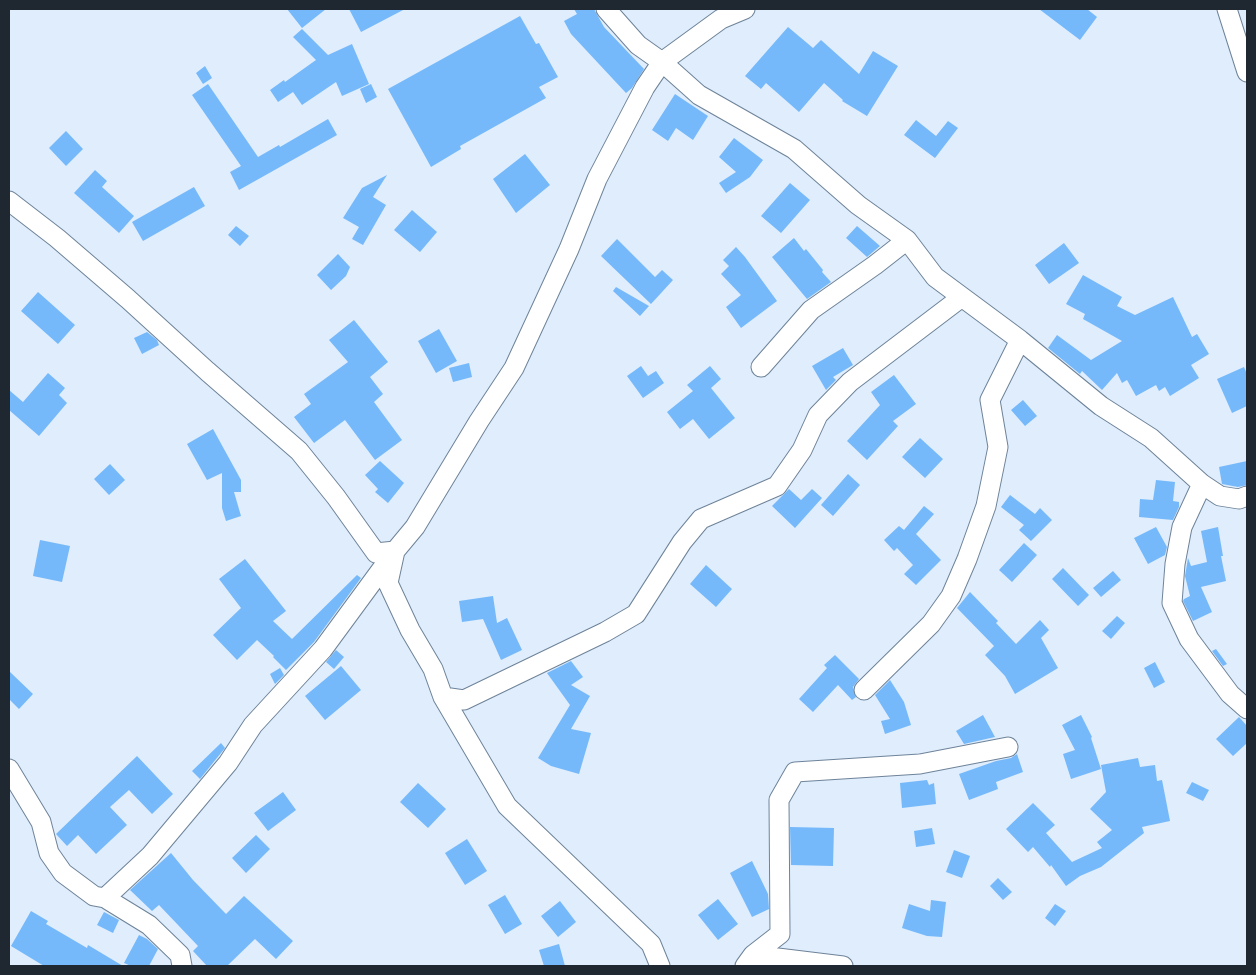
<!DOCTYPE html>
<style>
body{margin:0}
#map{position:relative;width:1256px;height:975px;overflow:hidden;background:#dfedfc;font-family:"Asap Condensed",sans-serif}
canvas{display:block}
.frame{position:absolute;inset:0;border:10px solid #1f2730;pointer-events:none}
</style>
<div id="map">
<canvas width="1256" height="975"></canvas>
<div class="frame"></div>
</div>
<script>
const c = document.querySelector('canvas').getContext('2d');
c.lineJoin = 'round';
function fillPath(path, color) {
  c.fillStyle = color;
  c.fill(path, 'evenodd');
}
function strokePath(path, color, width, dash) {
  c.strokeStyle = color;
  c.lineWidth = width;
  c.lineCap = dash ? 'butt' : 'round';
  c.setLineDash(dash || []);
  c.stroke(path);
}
const building = new Path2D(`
 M287,9H326L302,28Z
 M349,9H405L361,32Z
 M574,9H594L604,27L644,69L632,88L626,93L571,34L564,21L577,14Z
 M1039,9H1087L1097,17L1080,40Z
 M520,16L536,44L539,43L558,77L539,87L546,98L460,146L461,149L431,167L388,89Z
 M788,27L813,48L821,40L859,74L873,51L898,66L867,116L842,101L843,100L824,83L799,112L766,83L761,89L745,76Z
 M302,29L328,55L352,44L369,84L342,96L336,82L302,105L293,92L278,102L270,90L284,80L285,82L316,60L293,37Z
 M205,66L212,78L203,84L196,73Z
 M208,84L258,157L279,145L280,147L328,119L337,135L239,190L230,172L241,166L192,95Z
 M371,84L377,97L366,103L360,89Z
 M675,94L708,116L693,140L676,128L668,141L652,130Z
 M916,120L936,136L948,121L958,128L935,158L904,135Z
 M66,131L83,149L66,166L49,148Z
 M734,138L763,160L750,177L726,193L719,183L736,172L719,157Z
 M525,154L550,185L516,213L493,179Z
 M95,170L107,181L102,187L134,216L119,233L74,193Z
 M387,175L373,197L386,205L363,245L352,239L359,227L343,218L362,188Z
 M790,183L810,200L781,233L761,216Z
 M194,187L205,206L143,241L132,222Z
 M412,210L437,232L420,252L394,230Z
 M236,226L249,236L240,246L228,235Z
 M857,226L880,246L867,257L846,238Z
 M794,238L804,251L806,249L823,270L822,272L831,282L807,299L772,257Z
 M617,239L655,277L662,270L673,280L651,304L601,256Z
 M1064,243L1079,263L1049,284L1035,265Z
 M736,247L745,257L777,301L741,328L726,307L741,295L721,274L729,266L723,260Z
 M338,254L350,267L346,276L331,290L317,275Z
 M1083,275L1122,297L1117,306L1135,315L1173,297L1192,337L1197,334L1209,354L1191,365L1199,378L1170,396L1165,387L1159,391L1156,385L1136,396L1127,380L1122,383L1117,373L1102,390L1082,371L1080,374L1048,348L1057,335L1091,360L1122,341L1083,319L1085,314L1066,304Z
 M616,287L649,306L640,316L613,291Z
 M38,292L75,325L58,344L21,311Z
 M354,320L388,362L370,377L383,394L374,402L402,440L375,460L345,420L314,443L294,417L311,404L304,394L348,362L329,340Z
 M439,329L457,361L436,373L418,341Z
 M147,332L157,340L159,345L142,354L134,338Z
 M843,348L853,365L833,377L836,380L826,390L812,366Z
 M469,363L472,377L453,382L449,368Z
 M641,366L648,376L656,371L664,383L643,398L627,376Z
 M710,366L721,379L711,388L735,418L709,439L693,419L680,429L667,412L693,391L687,385Z
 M1244,367L1247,374V406L1232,413L1217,379Z
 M48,373L65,388L59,395L67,403L39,436L9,410V390L23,402Z
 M894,375L916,404L893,421L898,426L867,460L847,441L880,405L871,392Z
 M1023,400L1037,416L1025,426L1011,410Z
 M213,429L241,480V492H234L241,516L226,521L222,508V473L207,480L187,444Z
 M920,438L943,459L925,478L902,457Z
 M380,461L404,483L388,503L375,492L378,489L365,475Z
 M1247,461V485L1238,487L1222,484L1219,467Z
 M110,464L125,480L109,495L94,479Z
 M848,474L860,485L833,516L821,505Z
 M1156,480L1175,482L1173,501L1179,502V507L1173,520L1139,517L1140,499L1153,500Z
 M789,489L801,500L812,489L822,498L795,528L772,506Z
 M1010,495L1035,514L1040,508L1052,520L1031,541L1019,530L1024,525L1001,507Z
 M924,506L934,514L916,534L941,560L916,585L904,574L913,565L897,548L894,551L884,540L899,526L904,530Z
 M1156,527L1167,547L1165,555L1148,564L1134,538Z
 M1218,527L1223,556H1221L1226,581L1201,587L1212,612L1193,621L1183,601L1184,599L1190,596L1185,576L1188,558L1191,566L1207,562L1201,531Z
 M40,540L70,546L62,582L33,576Z
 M1024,543L1037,555L1012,582L999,570Z
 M245,559L286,611L273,621L292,639L357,575L361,578L314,642L286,670L273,657L274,656L257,640L237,660L213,635L241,608L219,579Z
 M706,565L732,589L716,607L690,584Z
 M1063,568L1089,595L1078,606L1052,579Z
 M1113,571L1121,580L1101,597L1093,588Z
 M970,592L998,621L996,623L1016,644L1040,620L1049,630L1041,638L1058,668L1015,694L1005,676L985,655L994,646L957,608Z
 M493,596L497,623L507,618L522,650L501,660L483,619L462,622L459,601Z
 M1117,616L1125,623L1111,639L1102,631Z
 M1216,649L1227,664L1223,666L1212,651Z
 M336,650L344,657L334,669L326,662Z
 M835,655L859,679L853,687L856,697L852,700L838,685L813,712L799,699L827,668L824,665Z
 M571,661L583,677L571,685L590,696L571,729L591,733L579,774L551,766L538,758L570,705L547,673Z
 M1155,662L1165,682L1154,688L1144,668Z
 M341,666L361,690L325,720L305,696Z
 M280,668L284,675L275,684L270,674Z
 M9,671L33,694L19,709L9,699Z
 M890,680L904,702L911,725L885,734L881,721L890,719L875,695Z
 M983,715L995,737L964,744L956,731Z
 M1081,715L1092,737L1091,738L1101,769L1071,779L1063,754L1075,750L1062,725Z
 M1239,717L1247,726V743L1233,756L1216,739Z
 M221,743L225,748L200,779L192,771Z
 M1017,754L1023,772L996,782L998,789L969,800L959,774L996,761L1011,758Z
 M137,756L173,794L152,814L129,790L110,807L127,825L96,854L78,835L67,846L56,834Z
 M1138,758L1140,767L1155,765L1157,781L1162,780L1170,821L1142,827L1144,833L1101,867L1080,876L1066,886L1051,865L1050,867L1033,847L1028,852L1006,829L1033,803L1055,825L1046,833L1072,862L1102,848L1097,842L1112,830L1090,809L1106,792L1101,765Z
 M927,780L929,785L934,783L936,804L902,808L900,783Z
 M1192,782L1209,790L1203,801L1186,793Z
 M418,783L446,809L428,828L400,802Z
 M283,792L296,810L268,831L254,813Z
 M790,827L834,828L833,866L791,865Z
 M932,828L935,844L916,847L914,831Z
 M256,835L270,849L246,873L232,858Z
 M467,839L487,871L465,885L445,853Z
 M954,850L970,856L962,878L946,872Z
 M171,853L193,880L226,914L244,896L293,941L276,959L255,939L227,966H207L193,951L198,946L159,905L152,911L130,890Z
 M752,861L768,894L769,909L752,917L730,873Z
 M998,878L1012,892L1003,900L990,886Z
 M505,895L522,924L505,934L488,905Z
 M718,899L738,924L718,940L698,915Z
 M931,900L946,902L942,937L927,936L902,928L909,904L930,911Z
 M560,901L576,922L558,937L541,916Z
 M1055,904L1066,911L1055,926L1045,918Z
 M31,911L48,921L46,924L87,948L88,945L123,966H44L11,946Z
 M104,912L119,920L113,933L97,925Z
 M139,935L147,939L158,949L149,966H131L124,963Z
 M559,944L565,966H544L539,950Z`);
const minor = new Path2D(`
 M606,9L638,45L662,62L699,95L794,149L858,205L907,240L935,277L1020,340L1101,406L1151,438L1202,484L1220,496L1239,499L1247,496
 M1227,9L1247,72
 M9,201L57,238L128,299L207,371L299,451L336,497L376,553L395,551L388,583L410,630L433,669L443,697L507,806L651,944L660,966
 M761,367L811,310L875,265L907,240
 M1202,484L1182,527L1175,564L1172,603L1189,639L1230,694L1247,709
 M864,690L931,624L951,596L967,559L986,506L998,447L990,400L1020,340
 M443,697L464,700L605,632L636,614L682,542L701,519L777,486L802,450L818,415L850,382L962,297
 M9,769L41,822L49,853L63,873L94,896L105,898L149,925L180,955L182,966
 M105,898L150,856L228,763L253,725L323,649L395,551L415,527L479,421L514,368L569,249L597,179L645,87L662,62L721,19L745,9
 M753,955L780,934L779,800L795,772L920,764L1008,747
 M745,966L753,955L843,966`);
fillPath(building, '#75b9fb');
strokePath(minor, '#6e8399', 21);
strokePath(minor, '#fff', 19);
</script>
